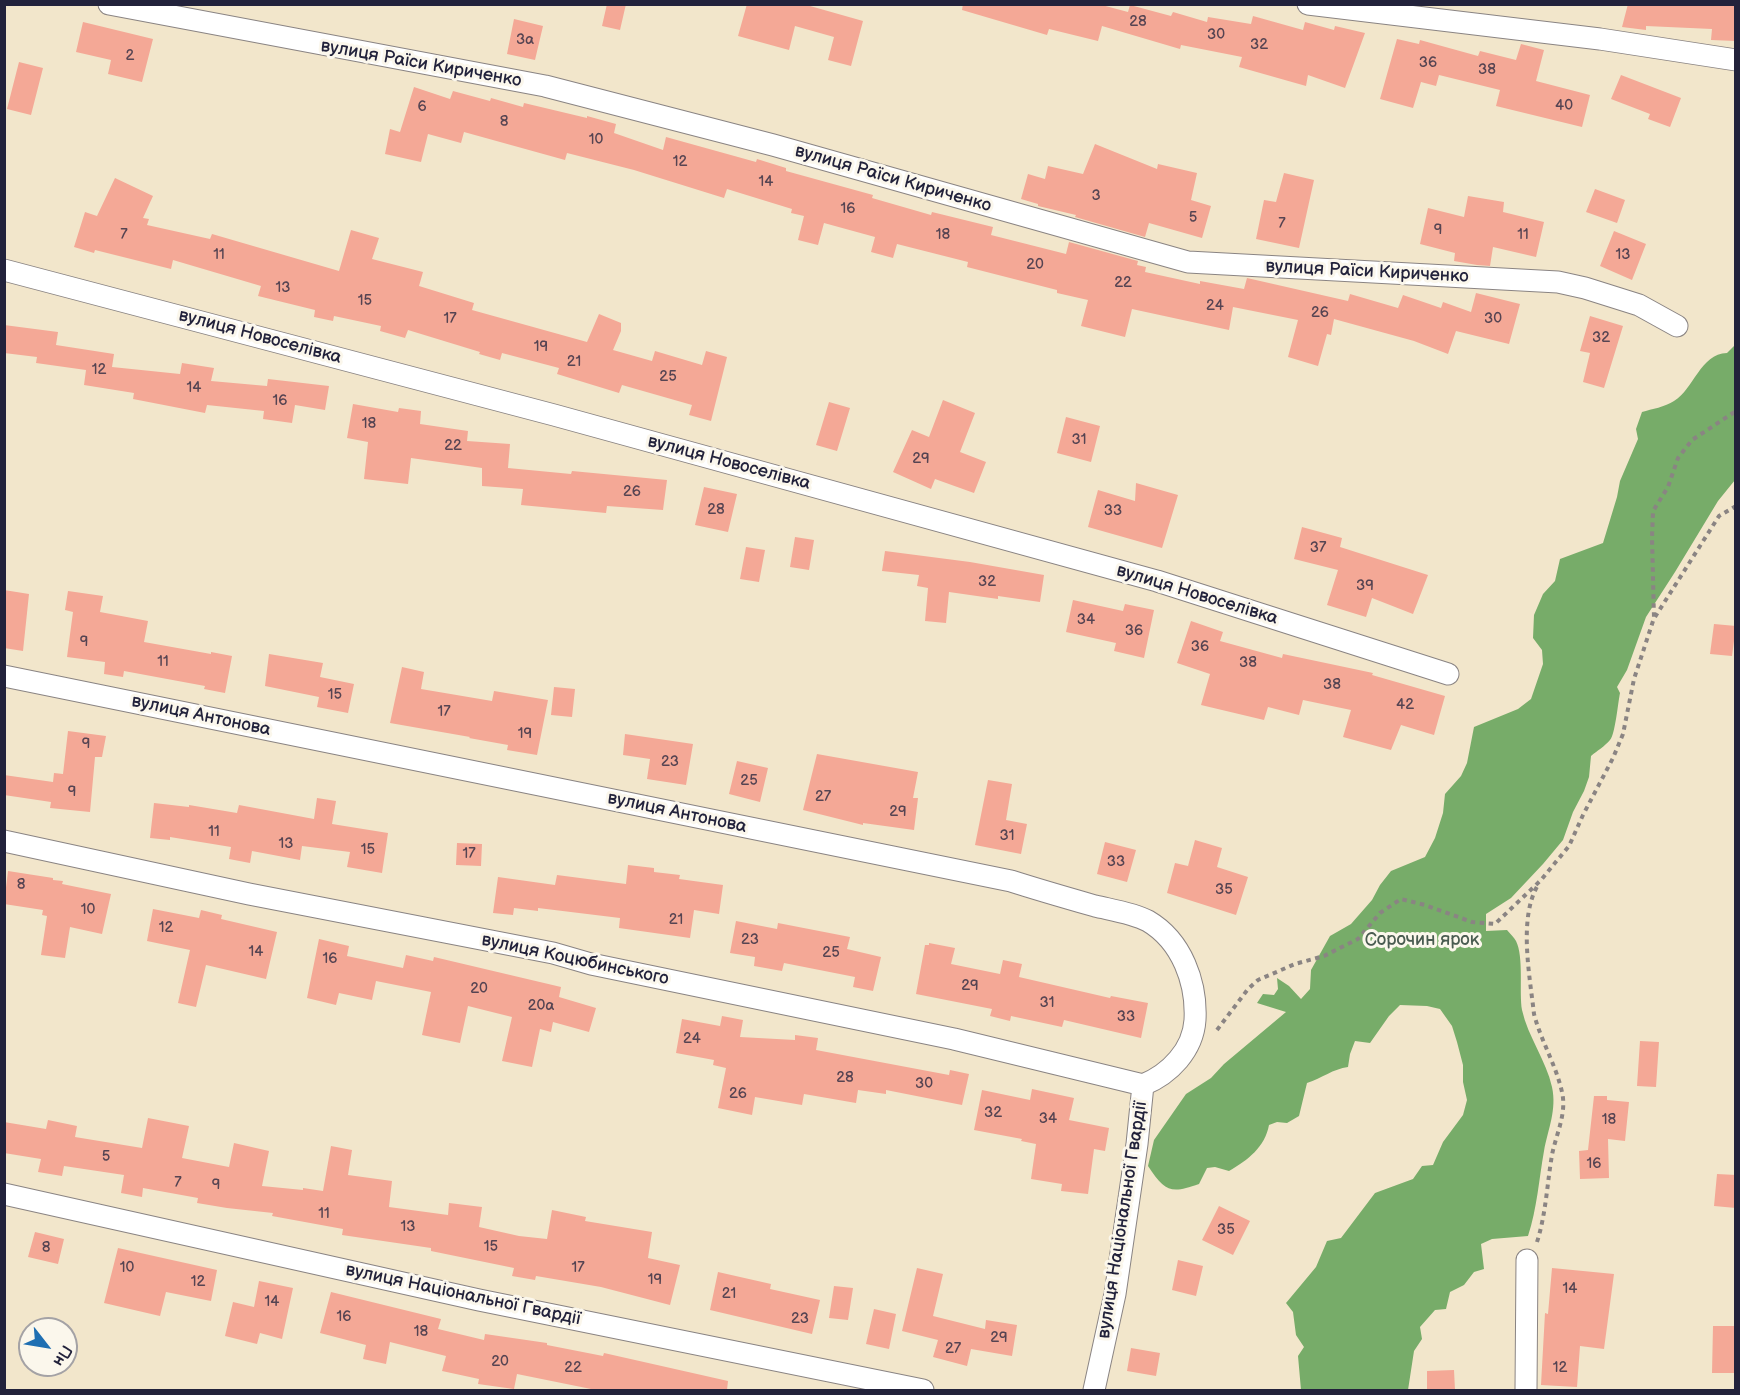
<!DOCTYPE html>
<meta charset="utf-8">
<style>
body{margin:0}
#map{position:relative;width:1740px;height:1395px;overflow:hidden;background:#f2e6cb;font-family:"Balsamiq Sans",sans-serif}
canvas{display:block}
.frame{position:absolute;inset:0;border:6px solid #22223b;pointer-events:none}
.north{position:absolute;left:18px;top:1317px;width:60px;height:60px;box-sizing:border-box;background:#fbf7ec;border:2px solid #a4a2a5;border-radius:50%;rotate:121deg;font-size:16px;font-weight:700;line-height:24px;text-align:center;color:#22223b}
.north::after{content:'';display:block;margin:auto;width:21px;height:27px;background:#1f6fb2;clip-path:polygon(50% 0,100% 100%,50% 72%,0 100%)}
</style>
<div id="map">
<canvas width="1740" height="1395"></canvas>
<div class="frame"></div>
<div class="north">Пн</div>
</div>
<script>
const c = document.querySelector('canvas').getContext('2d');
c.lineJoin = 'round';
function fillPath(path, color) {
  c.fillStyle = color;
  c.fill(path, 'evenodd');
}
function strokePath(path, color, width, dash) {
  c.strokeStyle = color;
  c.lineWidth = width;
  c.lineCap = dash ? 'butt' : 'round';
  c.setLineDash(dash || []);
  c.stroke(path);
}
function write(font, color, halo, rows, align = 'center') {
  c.font = font + ' "Balsamiq Sans",sans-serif';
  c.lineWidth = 6;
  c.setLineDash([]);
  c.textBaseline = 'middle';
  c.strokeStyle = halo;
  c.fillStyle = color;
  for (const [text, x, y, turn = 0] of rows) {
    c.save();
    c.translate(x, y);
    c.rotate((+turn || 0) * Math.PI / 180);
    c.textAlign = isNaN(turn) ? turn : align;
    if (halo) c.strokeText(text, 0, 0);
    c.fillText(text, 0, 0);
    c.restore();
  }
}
const forest = new Path2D(`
 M1735,345V480L1718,501L1675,572L1646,617L1627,670L1617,687L1620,693C1618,703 1615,735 1610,740C1605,746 1597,751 1591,756L1589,777L1584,791L1573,812L1563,840L1543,864L1511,898L1486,914V931L1507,930C1510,934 1514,937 1516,941C1524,957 1519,992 1522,1010C1528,1037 1546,1060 1552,1087C1557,1110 1548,1129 1544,1151C1539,1179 1537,1209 1528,1236L1492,1239L1481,1244L1484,1269L1474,1272L1464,1285L1450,1292L1446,1309L1435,1310L1420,1327L1422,1339L1414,1351L1408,1390H1301L1298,1356L1304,1347L1296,1335L1293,1312L1286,1303L1316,1267L1327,1241L1341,1238L1375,1193L1413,1179L1422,1166L1433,1165L1443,1142L1463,1115L1467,1100L1463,1082V1065L1457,1042L1452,1026L1440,1009L1427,1006L1400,1005L1389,1016L1370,1043L1355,1041L1350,1054L1348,1067C1333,1069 1322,1078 1307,1083L1299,1116L1287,1123L1277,1122L1269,1125C1265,1147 1248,1160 1229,1171L1215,1167L1207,1168L1199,1184C1171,1194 1165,1192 1148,1166L1154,1140L1186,1094L1211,1078L1224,1064L1286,1012L1257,1003L1263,994L1274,995L1278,989L1277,978L1289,986L1301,999L1310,989L1311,970L1330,936L1351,924L1372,900L1380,885L1391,871L1425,857L1435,838L1443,813L1445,794L1461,776L1467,763L1474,727L1518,709L1531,699L1543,664L1542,650L1533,638L1534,615L1543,594L1555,581L1560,559L1603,543L1617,497L1620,481L1638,439L1636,429L1642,412C1652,409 1665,407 1674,401C1694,389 1700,354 1727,353Z`);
const building = new Path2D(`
 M607,4H626L620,30L602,26Z
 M747,4H803L863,21L851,66L828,60L834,37L795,26L789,50L738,36Z
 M963,4H1098L1128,12L1130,5L1171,16L1173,12L1207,22L1208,17L1251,24L1253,16L1303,30L1305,22L1334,30L1335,26L1365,33L1345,88L1308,75L1306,86L1239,67L1242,57L1181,45L1180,49L1102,26L1098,41L1049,29L1047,35L962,10Z
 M1628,4H1736V41L1711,40L1712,29L1646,26V30L1622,27Z
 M514,19L543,26L535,60L507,54Z
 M83,22L153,39L142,82L108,74L111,60L76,52Z
 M1397,39L1419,44L1420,40L1478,56L1480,51L1516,60L1521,44L1544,50L1536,81L1590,95L1582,127L1496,106L1500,90L1439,75L1436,86L1421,82L1413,108L1380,99Z
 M19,62L43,68L31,115L7,109Z
 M1621,75L1681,98L1670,127L1648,119L1650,114L1611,99Z
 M414,87L450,99L453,91L490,101L491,98L523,107L524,103L587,118V116L616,124L614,133L663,150L666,137L756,162L757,159L786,168V171L873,195L872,198L931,215L932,212L993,227L991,235L1066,254L1069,242L1138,261L1137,265L1146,267L1145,272L1200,284V281L1244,289L1247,278L1348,301L1350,294L1398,308L1403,295L1441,308L1443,302L1471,312L1476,293L1520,304L1509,344L1456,331L1448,354L1414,341L1334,319L1331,335L1327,334L1318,366L1288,357L1298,320L1233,307L1229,330L1132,309L1125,337L1081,326L1088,300L1057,293V290L967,267L968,262L897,244L893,258L871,252L875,237L824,223L818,245L798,240L804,216L791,213L792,209L727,189L724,198L634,170L567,153L565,160L464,132L461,143L428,134L421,162L385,154L390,129L400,132Z
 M1095,144L1157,169L1158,164L1197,173L1191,200L1211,206L1202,238L1149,223L1145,237L1075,217L1076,215L1038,206V204L1021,199L1028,174L1045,179L1048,166L1083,174Z
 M1284,173L1314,180L1299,248L1256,239L1264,200L1276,202Z
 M115,178L153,196L143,218L149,219L147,225L210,239L212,234L339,271L351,230L379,238L372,259L423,272L419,286L474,303L472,310L587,342L599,314L621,323V331L613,350L652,361L655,351L702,365L706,351L727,357L711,421L689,415L692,405L622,385L619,393L557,374L559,368L502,353L500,360L479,354L480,352L408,330L405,338L380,331L381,326L334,316L333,321L314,317L315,310L258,296L261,286L173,260L171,269L95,250L94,253L74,247L85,212L97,216Z
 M1595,189L1625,200L1617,223L1586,212Z
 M1468,196L1504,202L1503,212L1544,222L1536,257L1493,247L1490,266L1477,265L1454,261L1455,253L1420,244L1428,208L1464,217Z
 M1614,231L1646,244L1632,280L1600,266Z
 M1590,316L1623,326L1604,388L1583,382L1590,353L1580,351Z
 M4,325L58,332L56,345L114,354L112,367L180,374L182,363L214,368L211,381L267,386L268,379L329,386L325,410L295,405L292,423L263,419L264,411L207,405L205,413L133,399L134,393L84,385L86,370L36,363L37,357L4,353Z
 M943,400L975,413L960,452L986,462L974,493L935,479L931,489L893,472L912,430L929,437Z
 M829,402L850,408L837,451L816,445Z
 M353,404L398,412L399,408L421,411L420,424L468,431L467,441L510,444L508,468L571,474L572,471L667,480L663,510L607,506L606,513L521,505L523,489L482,486V468L411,458L408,484L364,479L368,442L347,438Z
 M1066,417L1100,426L1091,462L1057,453Z
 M1136,483L1178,495L1162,548L1088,527L1098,490L1135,501Z
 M704,487L737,494L728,532L695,525Z
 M1302,527L1342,538L1340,547L1428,575L1413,614L1372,598L1366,617L1327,605L1338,570L1294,559Z
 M795,537L814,540L809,570L790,567Z
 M746,547L765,550L759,582L740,579Z
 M885,551L970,562L1044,575L1040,602L998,596V599L949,592L946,623L925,621L928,588L917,586L919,575L882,571Z
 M4,590L29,594L23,651L4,648Z
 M68,591L103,596L100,612L148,621L144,642L211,654V652L232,656L225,693L204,689L205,686L124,671L123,677L104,674L105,662L67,657L73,612L65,610Z
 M1073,600L1123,611L1125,604L1154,610L1144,658L1114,651L1116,643L1066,632Z
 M1191,621L1223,632L1220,641L1282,658L1283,654L1373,673L1372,675L1445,696L1434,735L1401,725L1391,750L1343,737L1351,710L1303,700L1299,715L1268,707L1264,720L1201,705L1210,674L1177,663Z
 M1714,624L1736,626L1732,656L1710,654Z
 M269,654L323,663L320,677L354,684L348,713L317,707L319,697L265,686Z
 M402,667L424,672L421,689L492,701L494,691L548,700L537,755L507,750L508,745L469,738L470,737L390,723Z
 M554,687L575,689L572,717L551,715Z
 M68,731L106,736L102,757H95L90,812L50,808L51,802L4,795V775L53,782L54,773L63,774Z
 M625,734L693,744L686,785L647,779L650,759L623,755Z
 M817,754L918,772L913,798H918L914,830L863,823V825L803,810Z
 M737,761L768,768L760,802L729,794Z
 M988,780L1012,784L1006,820L1027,824L1021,854L975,845Z
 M317,798L336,801L332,824L388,833L382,873L347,867L350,852L302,846L300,860L252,851L250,863L229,859L231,847L170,837V840L150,838L154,803L189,807V805L237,813L239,805L314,819Z
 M1195,840L1222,848L1217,867L1248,877L1236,915L1167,893L1175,863L1188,866Z
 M1105,842L1136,850L1127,882L1097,874Z
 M457,843L482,844L481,866L456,865Z
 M628,865L654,868V872L680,875L679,879L723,885L719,914L694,910L690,938L619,928L620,918L538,908V911L514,908L513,915L493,913L498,877L555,885L557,875L626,884Z
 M8,871L53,878V880L63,881L62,884L111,894L102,934L70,927L65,958L41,955L47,916L42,915L43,910L4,904Z
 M153,909L199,918L201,910L222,915L221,919L277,932L266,979L206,965L196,1007L178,1003L190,950L147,941Z
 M736,921L777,929L778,923L850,937L847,949L881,957L873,991L853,987L855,977L784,963L782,971L754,966L755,957L730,953Z
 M319,939L349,946L347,956L403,968L406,955L433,961L434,957L561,987L559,997L596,1008L589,1032L553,1022L551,1032L540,1029L532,1067L502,1061L512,1017L468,1006L460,1043L422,1035L431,992L376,981L372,1000L339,993L336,1005L307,998Z
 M929,943L955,948L951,964L1000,974L1003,960L1022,964L1019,977L1110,998L1111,996L1148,1003L1141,1038L1064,1020L1062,1027L1011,1016L1010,1021L990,1016L992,1009L916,994L925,945H929Z
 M722,1016L743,1020L740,1037L795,1040V1035L818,1038L816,1050L949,1075L950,1070L969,1074L962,1105L886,1090V1094L858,1090L856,1103L804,1094L802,1105L755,1097L752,1115L718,1108L726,1068L713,1065L714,1060L676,1053L682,1019L720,1026Z
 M1640,1041L1659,1042L1656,1087L1637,1086Z
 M1032,1089L1074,1098L1069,1120L1109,1128L1105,1151L1094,1149L1088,1194L1061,1191L1062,1184L1031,1179L1036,1144L1021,1141L1022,1139L974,1130L982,1090L1030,1100Z
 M1594,1096H1607V1100L1629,1102L1625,1141L1608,1139L1609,1178L1580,1179L1579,1151L1588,1150Z
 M148,1118L189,1126L182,1158L229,1167L234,1143L269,1151L262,1186L303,1190V1188L323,1191L331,1146L352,1150L348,1175L392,1181L389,1207L448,1215L449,1203L482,1207L479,1227L519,1236L547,1239L552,1210L586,1217L585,1221L652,1232L648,1258L680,1265L670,1305L601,1287L536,1276L535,1280L512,1276L514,1268L431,1251V1248L342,1235L343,1229L272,1216L273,1213L227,1208L197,1203L198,1198L143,1188L142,1197L121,1193L124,1175L64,1166L62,1176L38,1172L41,1159L4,1153V1122L46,1129L48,1120L77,1126L75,1137L142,1148Z
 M1717,1174L1736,1175V1208L1714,1206Z
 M1219,1206L1250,1221L1233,1255L1202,1240Z
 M35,1232L64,1239L58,1264L28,1257Z
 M118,1248L217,1270L211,1301L166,1292L160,1316L104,1303Z
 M1178,1260L1203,1266L1196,1296L1172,1290Z
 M917,1268L943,1274L933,1316L985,1329L986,1320L1017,1325L1012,1356L971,1349L967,1366L933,1357L938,1340L902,1331Z
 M1552,1268L1614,1274L1604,1349L1580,1346L1577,1387L1541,1385L1545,1313L1548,1314Z
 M718,1272L771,1284L770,1289L820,1300L812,1334L710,1310Z
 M259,1281L293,1288L282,1339L260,1333L257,1344L225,1336L233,1302L254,1307Z
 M834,1286L853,1288L848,1320L829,1318Z
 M331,1292L441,1319L438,1329L484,1340L485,1334L547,1343V1345L603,1356L604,1353L728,1381L727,1390H596L517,1374L514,1389L478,1384L479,1379L442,1371L446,1356L390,1342L386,1364L363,1359L366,1345L320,1333Z
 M874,1309L896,1314L889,1349L866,1344Z
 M1713,1326H1734V1373H1712Z
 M1131,1348L1160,1353L1156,1376L1127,1371Z
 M1454,1370L1455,1390H1427V1371Z`);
const path = new Path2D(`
 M1655,617L1719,516L1736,506
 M1217,1030L1248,989L1258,980L1295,964L1324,956L1358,939L1380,913L1401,899L1425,905L1472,922L1495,924L1541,880L1569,846L1583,815L1613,758L1623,734L1634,679L1654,618L1652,538L1653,511L1668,487L1678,458L1692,440L1736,411
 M1537,1242C1546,1214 1547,1184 1552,1155C1556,1134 1567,1114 1562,1092C1556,1065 1541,1041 1534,1014C1530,977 1518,918 1538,885`);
const minor = new Path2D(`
 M109,4L545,86L773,145L1188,262L1558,282L1585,288L1639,305L1677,326
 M1308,4L1600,39L1736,60
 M4,270L554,415L1157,581L1448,674
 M4,676L1011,881C1039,890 1067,898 1095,906C1112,910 1133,913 1148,921C1182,941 1197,983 1195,1020C1193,1050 1170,1074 1143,1085
 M4,841L249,894L553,953L591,964L954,1039L1143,1085
 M4,1194L479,1300L923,1390
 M1094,1390L1115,1294L1137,1144L1143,1085
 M1526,1390L1527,1260`);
const numberNames = [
 ["28",1138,22],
 ["30",1216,35],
 ["3а",525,40],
 ["32",1259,45],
 ["2",130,56],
 ["36",1428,63],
 ["38",1487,70],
 ["40",1564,106],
 ["6",422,107],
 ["8",504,122],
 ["10",596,140],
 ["12",680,162],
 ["14",766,182],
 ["3",1096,196],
 ["16",848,209],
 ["5",1193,218],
 ["7",1282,224],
 ["9",1438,230],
 ["7",124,235],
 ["18",943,235],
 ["11",1523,235],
 ["11",219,255],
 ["13",1623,255],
 ["20",1035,265],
 ["22",1123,283],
 ["13",283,288],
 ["15",365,301],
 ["24",1215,306],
 ["26",1320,313],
 ["17",450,319],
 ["30",1493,319],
 ["32",1601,338],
 ["19",541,347],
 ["21",574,362],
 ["12",99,370],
 ["25",668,377],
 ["14",194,388],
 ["16",280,401],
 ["18",369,424],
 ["31",1079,440],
 ["22",453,446],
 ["29",921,459],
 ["26",632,492],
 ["28",716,510],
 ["33",1113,511],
 ["37",1318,548],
 ["32",987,582],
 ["39",1365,586],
 ["34",1086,620],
 ["36",1134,631],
 ["9",84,642],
 ["36",1200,647],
 ["11",163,662],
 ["38",1248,663],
 ["38",1332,685],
 ["15",335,695],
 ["42",1405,705],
 ["17",444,712],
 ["19",525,734],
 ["9",86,744],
 ["23",670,762],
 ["25",749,781],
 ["9",72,792],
 ["27",823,797],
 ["29",898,812],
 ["11",214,832],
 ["31",1007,836],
 ["13",286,844],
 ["15",368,850],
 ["17",469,854],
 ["33",1116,862],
 ["8",21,885],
 ["35",1224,890],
 ["10",88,910],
 ["21",676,920],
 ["12",166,928],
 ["23",750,940],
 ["14",256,952],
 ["25",831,953],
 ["16",330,959],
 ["29",970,986],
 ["20",479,989],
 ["31",1047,1003],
 ["20а",541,1006],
 ["33",1126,1017],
 ["24",692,1039],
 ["28",845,1078],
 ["30",924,1084],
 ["26",738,1094],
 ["32",993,1113],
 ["34",1048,1119],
 ["18",1609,1120],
 ["5",106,1157],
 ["16",1594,1164],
 ["7",178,1183],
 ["9",216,1185],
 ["11",324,1214],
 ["13",408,1227],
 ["35",1226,1230],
 ["15",491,1247],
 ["8",46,1248],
 ["10",127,1268],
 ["17",578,1268],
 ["19",655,1280],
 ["12",198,1282],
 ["14",1570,1289],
 ["21",729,1294],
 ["14",272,1302],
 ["16",344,1317],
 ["23",800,1319],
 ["18",421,1332],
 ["29",999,1338],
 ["27",953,1349],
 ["20",500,1362],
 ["22",573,1368],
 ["12",1560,1368]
];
const streetNames = [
 ["вулиця Раїси Кириченко",421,64,10],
 ["вулиця Раїси Кириченко",893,179,16],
 ["вулиця Раїси Кириченко",1367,272,3],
 ["вулиця Новоселівка",260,337,15],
 ["вулиця Новоселівка",729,463,15],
 ["вулиця Новоселівка",1197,595,17],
 ["вулиця Антонова",201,716,12],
 ["вулиця Антонова",677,813,12],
 ["вулиця Коцюбинського",575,960,12],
 ["вулиця Національної Гвардії",1123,1220,-81],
 ["вулиця Національної Гвардії",463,1295,12]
];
const parkNames = [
 ["Сорочин ярок",1422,940]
];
fillPath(forest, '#77ac69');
fillPath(building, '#f4a896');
strokePath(minor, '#8a8483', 23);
strokePath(path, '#8a8483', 4, [4.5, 4.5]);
strokePath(minor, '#fff', 21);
write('15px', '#564452', null, numberNames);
write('18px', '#22223b', '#fbf7ec', streetNames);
write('18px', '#4a5c51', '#fbf7ec', parkNames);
</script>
